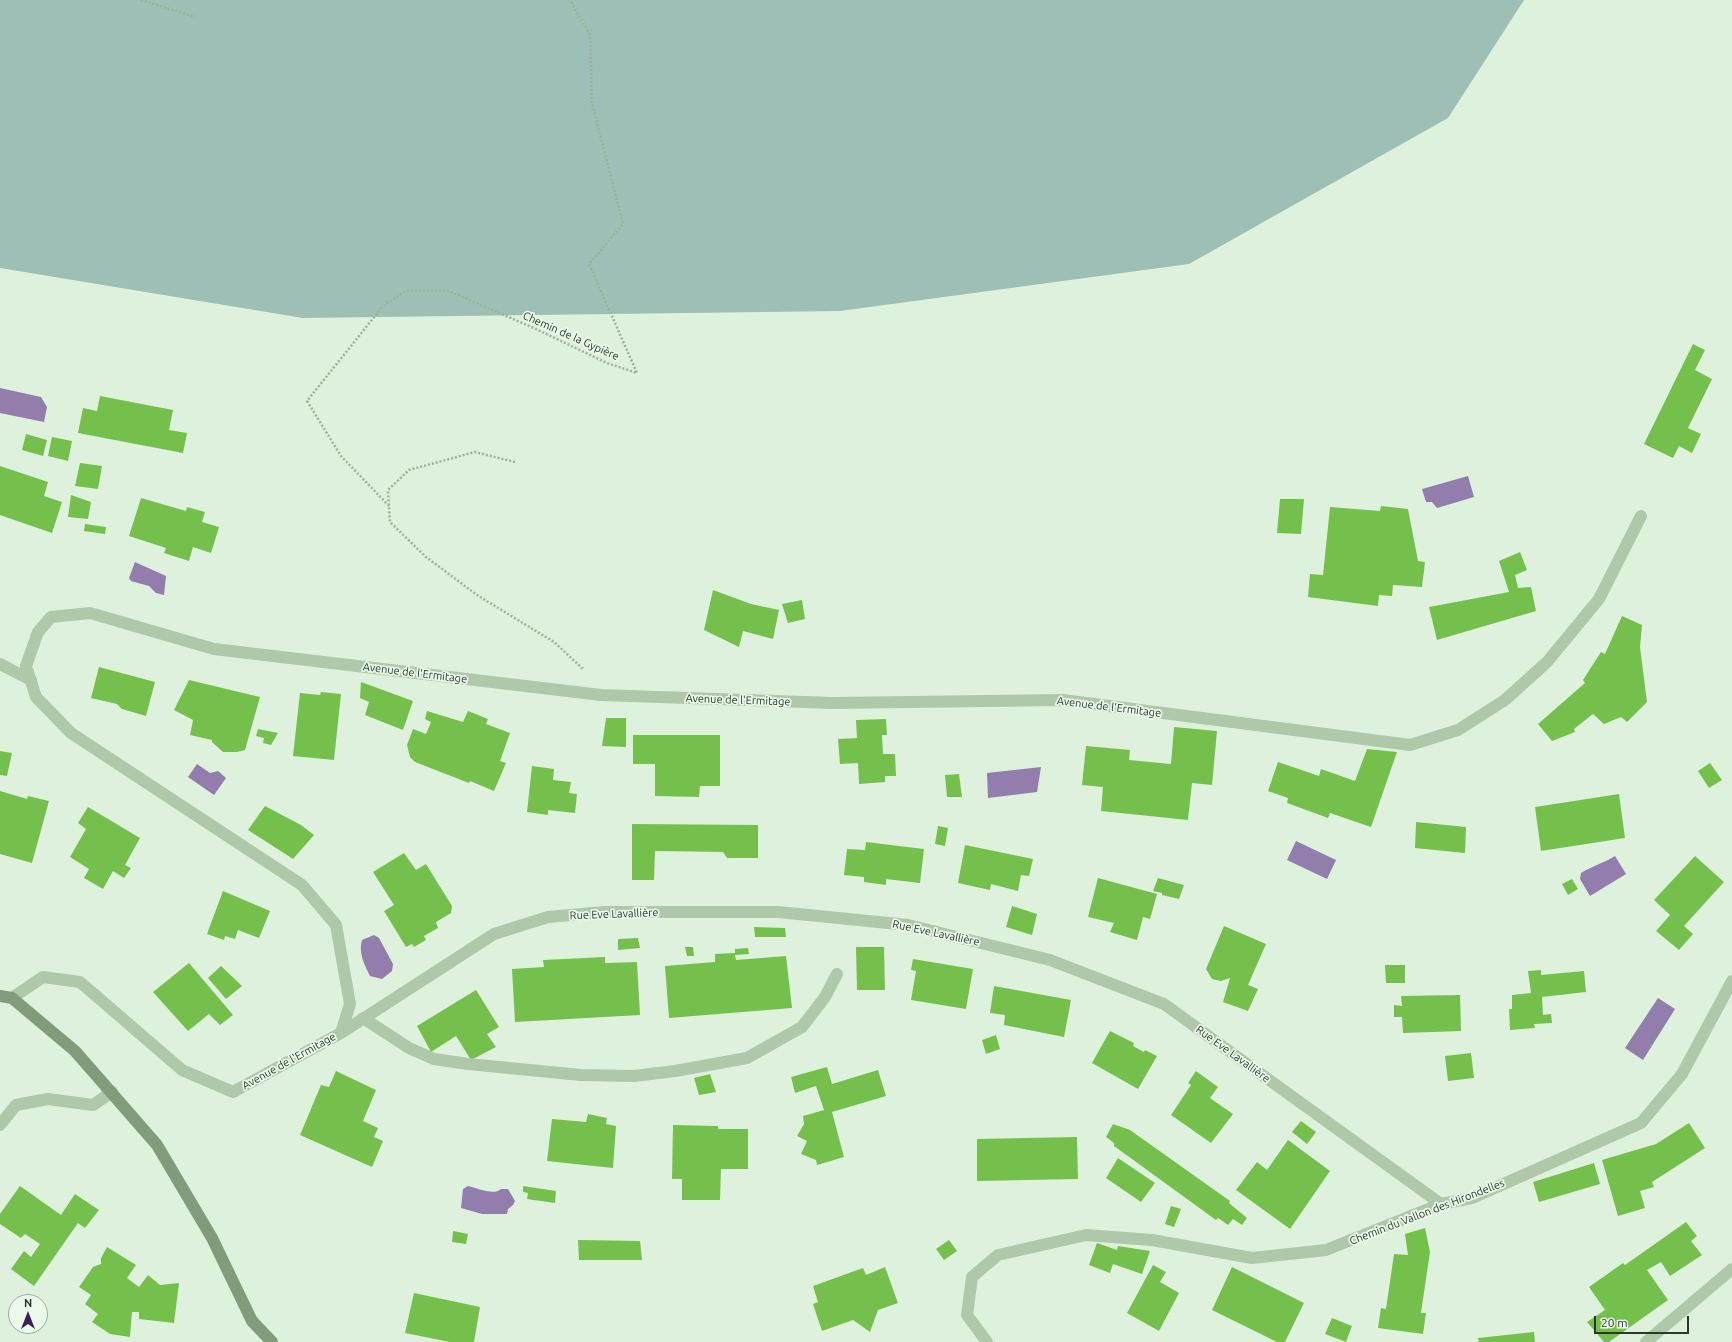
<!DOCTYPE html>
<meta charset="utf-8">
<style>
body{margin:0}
#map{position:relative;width:1732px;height:1342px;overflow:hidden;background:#def1dd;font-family:Ubuntu,sans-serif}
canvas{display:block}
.north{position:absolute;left:8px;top:1294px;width:40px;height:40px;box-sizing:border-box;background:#eaf9e9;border:1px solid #9eab9c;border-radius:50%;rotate:0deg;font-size:11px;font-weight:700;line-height:16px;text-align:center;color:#2c3629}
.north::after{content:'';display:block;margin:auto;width:14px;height:18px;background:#392055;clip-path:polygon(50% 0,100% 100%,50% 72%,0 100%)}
.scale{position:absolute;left:1594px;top:1316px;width:95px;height:18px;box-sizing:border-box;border:2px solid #2c3629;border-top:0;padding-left:5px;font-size:12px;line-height:14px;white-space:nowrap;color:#2c3629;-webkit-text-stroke:3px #eaf9e9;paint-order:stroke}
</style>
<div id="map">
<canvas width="1732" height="1342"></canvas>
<div class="north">N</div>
<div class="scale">20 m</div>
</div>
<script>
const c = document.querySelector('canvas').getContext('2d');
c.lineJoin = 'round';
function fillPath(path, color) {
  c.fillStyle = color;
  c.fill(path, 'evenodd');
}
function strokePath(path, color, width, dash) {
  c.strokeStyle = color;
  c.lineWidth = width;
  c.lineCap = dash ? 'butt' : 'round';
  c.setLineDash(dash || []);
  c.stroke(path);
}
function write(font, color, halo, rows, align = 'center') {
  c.font = font + ' Ubuntu,sans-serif';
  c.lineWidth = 3.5;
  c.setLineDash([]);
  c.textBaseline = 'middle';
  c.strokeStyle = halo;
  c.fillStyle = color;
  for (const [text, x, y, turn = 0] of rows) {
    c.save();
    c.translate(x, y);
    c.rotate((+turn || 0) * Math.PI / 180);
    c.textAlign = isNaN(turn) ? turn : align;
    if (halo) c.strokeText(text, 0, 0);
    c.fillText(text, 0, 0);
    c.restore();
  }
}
const green = new Path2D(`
 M0,0H1524L1448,118L1189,264L840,311L303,318L0,268Z`);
const water = new Path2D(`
 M0,388L41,397L47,407L44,422L0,413Z
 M1468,476L1474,497L1437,508L1432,502H1426L1422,489Z
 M135,562L166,576L164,595L156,593L149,586L131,581L129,578Z
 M197,764L210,773L218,771L226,778L214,795L188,777Z
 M1041,767L1037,792L988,798L987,773Z
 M1296,841L1336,860L1327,879L1287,860Z
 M1615,856L1626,874L1590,896L1580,879L1581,873C1592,866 1604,863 1615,856Z
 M374,935L379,938L393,964L392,971L382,979L370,976C365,966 358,953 362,940Z
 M1658,998L1675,1009L1643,1060L1625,1048Z
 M468,1186C478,1188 493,1196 501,1189H508L515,1201L513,1205L508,1209L507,1214H482L461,1208L463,1189Z`);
const building = new Path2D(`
 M1693,344L1705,350L1695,370L1712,379L1688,428L1701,434L1692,453L1679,446L1673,458L1644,444Z
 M100,396L173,410L169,430L187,433L183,453L78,433L83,408L97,411Z
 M26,434L47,440L43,456L22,450Z
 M52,437L72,441L68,461L48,456Z
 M80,463L102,466L98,489L75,486Z
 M0,466L48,482L44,496L62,502L52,533L0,515Z
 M71,495L91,502L88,519L68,517Z
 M141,498L186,511L187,507L205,512L202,522L219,527L211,553L193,547L189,561L164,553L166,548L129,536Z
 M1280,499H1304L1301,534L1277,533Z
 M1381,506L1408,509L1418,561L1425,562L1422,587L1393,585L1392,596L1379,595L1378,606L1308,597L1310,574L1323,575L1330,507L1380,511Z
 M85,524L106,527L105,534L84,531Z
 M1520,552L1527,570L1515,575L1518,588L1531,587L1536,611L1437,640L1429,607L1509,592L1499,561Z
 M713,590L751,604L779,610L773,639L743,631L739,647L704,630Z
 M802,600L805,619L788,623L782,604Z
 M1622,616L1642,625L1640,647L1647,702L1627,722L1621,717L1604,724L1593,714L1574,729L1575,732L1552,741L1538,724L1585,683L1583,680L1601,652L1605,654Z
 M99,667L155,682L146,716L122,709L117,704L91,698Z
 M189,680L260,697L245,750L237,752H223L212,742V740L190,735L193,720L174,710Z
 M361,682L413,701L403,730L365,715L369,702L360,698Z
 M321,692L341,694L334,760L293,756L300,693L320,695Z
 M427,711L463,722L468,711L488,719L486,724L510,733L500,761L506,763L494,791L470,781L469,783L415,762L410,757L407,745L413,729L426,734L431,722L425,719Z
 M606,718H626V747L602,746Z
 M886,719L887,735H882L883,754H895L896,776H885V782L859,784L858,763L840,764L838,739L857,738L856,720Z
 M1174,727L1217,731L1212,785L1192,783L1188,820L1101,811L1103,787L1082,785L1086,746L1130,750L1129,760L1171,764Z
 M258,729L278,733L271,745L263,743L264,738L256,736Z
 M633,735H720V786H700L699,797L655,796V764H633Z
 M1367,749L1397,752L1371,827L1330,813L1328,818L1287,803L1288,798L1268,791L1278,762L1319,776L1321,769L1355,781Z
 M0,751L12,753L7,776L0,775Z
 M1710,763L1722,780L1709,788L1698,771Z
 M532,766L554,769L553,780L571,782L569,793L577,794L575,813L548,810V815L527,812Z
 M959,774L962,797H947L945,775Z
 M0,791L27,799L28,796L49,801L32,863L0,854Z
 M1619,794L1625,838L1541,851L1535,807Z
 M265,806L301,825L314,835L293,859L248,830Z
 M88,807L140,838L125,865L131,868L124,878L113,871L103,889L84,878L89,869L70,857L86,829L78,823Z
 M1416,822L1466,827L1465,853L1415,848Z
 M632,824L758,825V858H727L723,852L655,851L654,880H632Z
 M938,826L948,828L945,846L935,844Z
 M866,842L924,849L920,883L886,879V885L864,882V877L844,875L847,849L865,850Z
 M965,845L1033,859L1029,876L1021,875L1018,891L991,884L990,890L958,883Z
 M404,853L416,870L426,864L452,906L451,913L436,922L438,928L424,936L426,940L414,947L412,944L406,947L384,911L394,905L373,872Z
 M1695,856L1724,882L1684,926L1693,934L1679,950L1656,931L1670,915L1654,900Z
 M1098,878L1157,894L1150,919L1143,917L1137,940L1110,932L1114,923L1088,917Z
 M1158,878L1184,885L1179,899L1162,895V893L1153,891Z
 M1572,879L1578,889L1568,895L1562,884Z
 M223,891L270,911L259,938L238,930L235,939L225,936L224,940L207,934Z
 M1012,906L1037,914L1032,935L1006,927Z
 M1224,926L1266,944L1248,985L1258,989L1248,1011L1223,1002L1230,978L1221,981L1212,979L1206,969Z
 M754,927L785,928L786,937H755Z
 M638,938L640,948L618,950V939Z
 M685,947H693L694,956H687Z
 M856,947H884L885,990H857Z
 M748,948L749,954L735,955L736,960L786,956L792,1008L669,1018L665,966L715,962V954L735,953V949Z
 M605,957V963L637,962L640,1015L515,1022L512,969L544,967L543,960Z
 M913,959L973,969L966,1009L911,1000L916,971L911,970Z
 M189,963L233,1015L220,1025L209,1014L188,1031L153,992Z
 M1385,965H1405V983H1386Z
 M221,966L242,986L226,999L208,978Z
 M1541,970V975L1584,971L1586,992L1542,997L1543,1015L1551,1014L1552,1023L1534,1024L1535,1028L1510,1030L1509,1009H1512V995L1531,993L1528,971Z
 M994,986L1071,1000L1064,1037L1004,1025L1005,1015L990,1013Z
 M476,990L499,1027L487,1034L496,1047L471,1060L456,1036L431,1052L417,1026Z
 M1460,995L1461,1031L1403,1033L1402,1017H1394V1005L1402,1006L1401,996Z
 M1110,1031L1134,1043L1133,1046L1144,1052L1145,1050L1157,1056L1138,1089L1092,1063Z
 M996,1035L1000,1049L986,1054L982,1040Z
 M1471,1053L1474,1078L1448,1081L1445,1056Z
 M827,1067L832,1084L878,1070L886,1096L832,1112L844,1157L817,1165L816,1160L801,1154L807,1141L797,1136L804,1124L803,1116L824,1110L816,1086L795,1093L791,1077Z
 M336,1071L376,1090L363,1121L378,1128L374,1137L383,1141L372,1167L300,1135L321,1085L329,1087Z
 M1196,1071L1218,1087L1210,1098L1233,1114L1211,1143L1171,1115L1191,1085L1188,1083Z
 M710,1074L716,1092L699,1095L694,1078Z
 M588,1114L607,1118L606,1124L616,1126L613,1168L547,1161L552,1119L586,1122Z
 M1301,1121L1316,1132L1307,1144L1292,1132Z
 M1689,1123L1705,1148L1652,1182L1654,1187L1640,1191L1645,1208L1618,1216L1602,1160L1656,1144Z
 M1113,1124L1130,1130L1230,1201L1229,1203L1247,1218L1242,1225L1233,1219L1228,1225L1218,1218L1216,1220L1114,1146V1143L1106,1137Z
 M673,1125L718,1126V1129H748V1169H721L720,1200H682V1179H672Z
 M1077,1137L1078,1179L977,1181V1139Z
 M1288,1140L1330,1171L1290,1229L1236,1190L1257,1162L1267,1170Z
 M1118,1158L1155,1183L1141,1202L1106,1178Z
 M1594,1163L1600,1184L1539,1202L1533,1182Z
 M20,1186L61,1215L75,1194L99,1210L85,1228L78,1223L34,1286L11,1269L24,1251L31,1257L40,1244L25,1234L21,1238L0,1224V1214Z
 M523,1186L556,1191L555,1203L527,1199L528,1193L523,1192Z
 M1171,1206L1181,1209L1174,1227L1165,1224Z
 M1686,1222L1697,1236L1691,1241L1702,1255L1670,1276L1661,1262L1647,1270L1668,1300L1609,1342H1604L1587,1322L1605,1310L1589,1287L1623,1263L1625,1265Z
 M1425,1228L1430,1252L1421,1313H1426L1423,1334L1378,1328L1381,1308L1386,1309L1394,1254L1408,1255L1405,1234Z
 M453,1231L468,1234L466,1244L452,1242Z
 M578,1240L640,1241L642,1260H579Z
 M949,1240L957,1251L944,1260L936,1249Z
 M1097,1243L1117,1250L1118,1246L1150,1251L1142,1274L1113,1264L1110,1273L1089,1265Z
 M107,1247L136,1265L127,1278L139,1287L148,1275L160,1285L179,1283L174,1323L139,1319V1312H132L130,1337L110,1334L92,1322L98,1314L85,1304L91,1295L79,1287L93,1267L101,1264V1258Z
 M1153,1265L1166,1272L1160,1282L1179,1293L1159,1331L1127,1313Z
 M885,1267L898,1303L878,1310L870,1332L853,1320L822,1331L813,1304L818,1302L813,1286L863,1268L866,1275Z
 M1232,1267L1304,1303L1285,1342H1277L1212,1310Z
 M414,1293L480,1307L474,1342H450L405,1333Z
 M1332,1318L1352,1326L1346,1342L1325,1334Z
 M1534,1332L1535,1342H1479L1478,1338Z`);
const path = new Path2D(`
 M141,0L195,17
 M515,462L475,452L409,470L388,490L390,522L426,557L477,595L554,642L583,669
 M389,506L341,456L307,401L383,306L406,291H449L536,329L607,363L637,373L589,264L623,224L592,103L590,35L570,0`);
const lane = new Path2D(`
 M363,1018L409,1048L434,1059L468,1064L581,1075L634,1076L675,1071L747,1058L802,1027L825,997L837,974
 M1646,1342L1732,1269`);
const street = new Path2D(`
 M0,664L31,680
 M12,998L43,977L80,982L182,1070L233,1092L341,1033L350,1004L336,925L302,885L71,733L36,697L26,666L38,632L51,617L90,613L214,649L601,695L833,703L1063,700L1410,745L1458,730L1505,700L1547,662L1599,599L1641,516
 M341,1033L494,934L548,917L605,912H778L908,925L1050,960L1164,1004L1441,1204
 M0,1125L16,1105L48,1099L93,1105L112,1092
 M987,1342L967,1315L972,1277L998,1255L1086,1235L1152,1240L1252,1258L1326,1250L1441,1204L1472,1198L1641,1123L1682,1074L1732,981`);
const secondary = new Path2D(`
 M0,996L12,998L75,1051L157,1145L212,1238L252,1321L272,1342`);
const streetNames = [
 ["Chemin de la Gypière",571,336,24],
 ["Avenue de l'Ermitage",415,673,7],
 ["Avenue de l'Ermitage",738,700,2],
 ["Avenue de l'Ermitage",1109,707,7],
 ["Rue Eve Lavallière",614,914,-2],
 ["Rue Eve Lavallière",936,933,12],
 ["Rue Eve Lavallière",1233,1054,36],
 ["Avenue de l'Ermitage",289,1061,-29],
 ["Chemin du Vallon des Hirondelles",1427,1212,-21]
];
fillPath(green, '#9dbfb6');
fillPath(water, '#927dad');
fillPath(building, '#75c04c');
strokePath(path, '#99b493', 2.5, [2, 2]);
strokePath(lane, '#aec8a9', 12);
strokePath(street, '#aec8a9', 12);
strokePath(secondary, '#829c7b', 12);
write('11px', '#2c3629', '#eaf9e9', streetNames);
</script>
